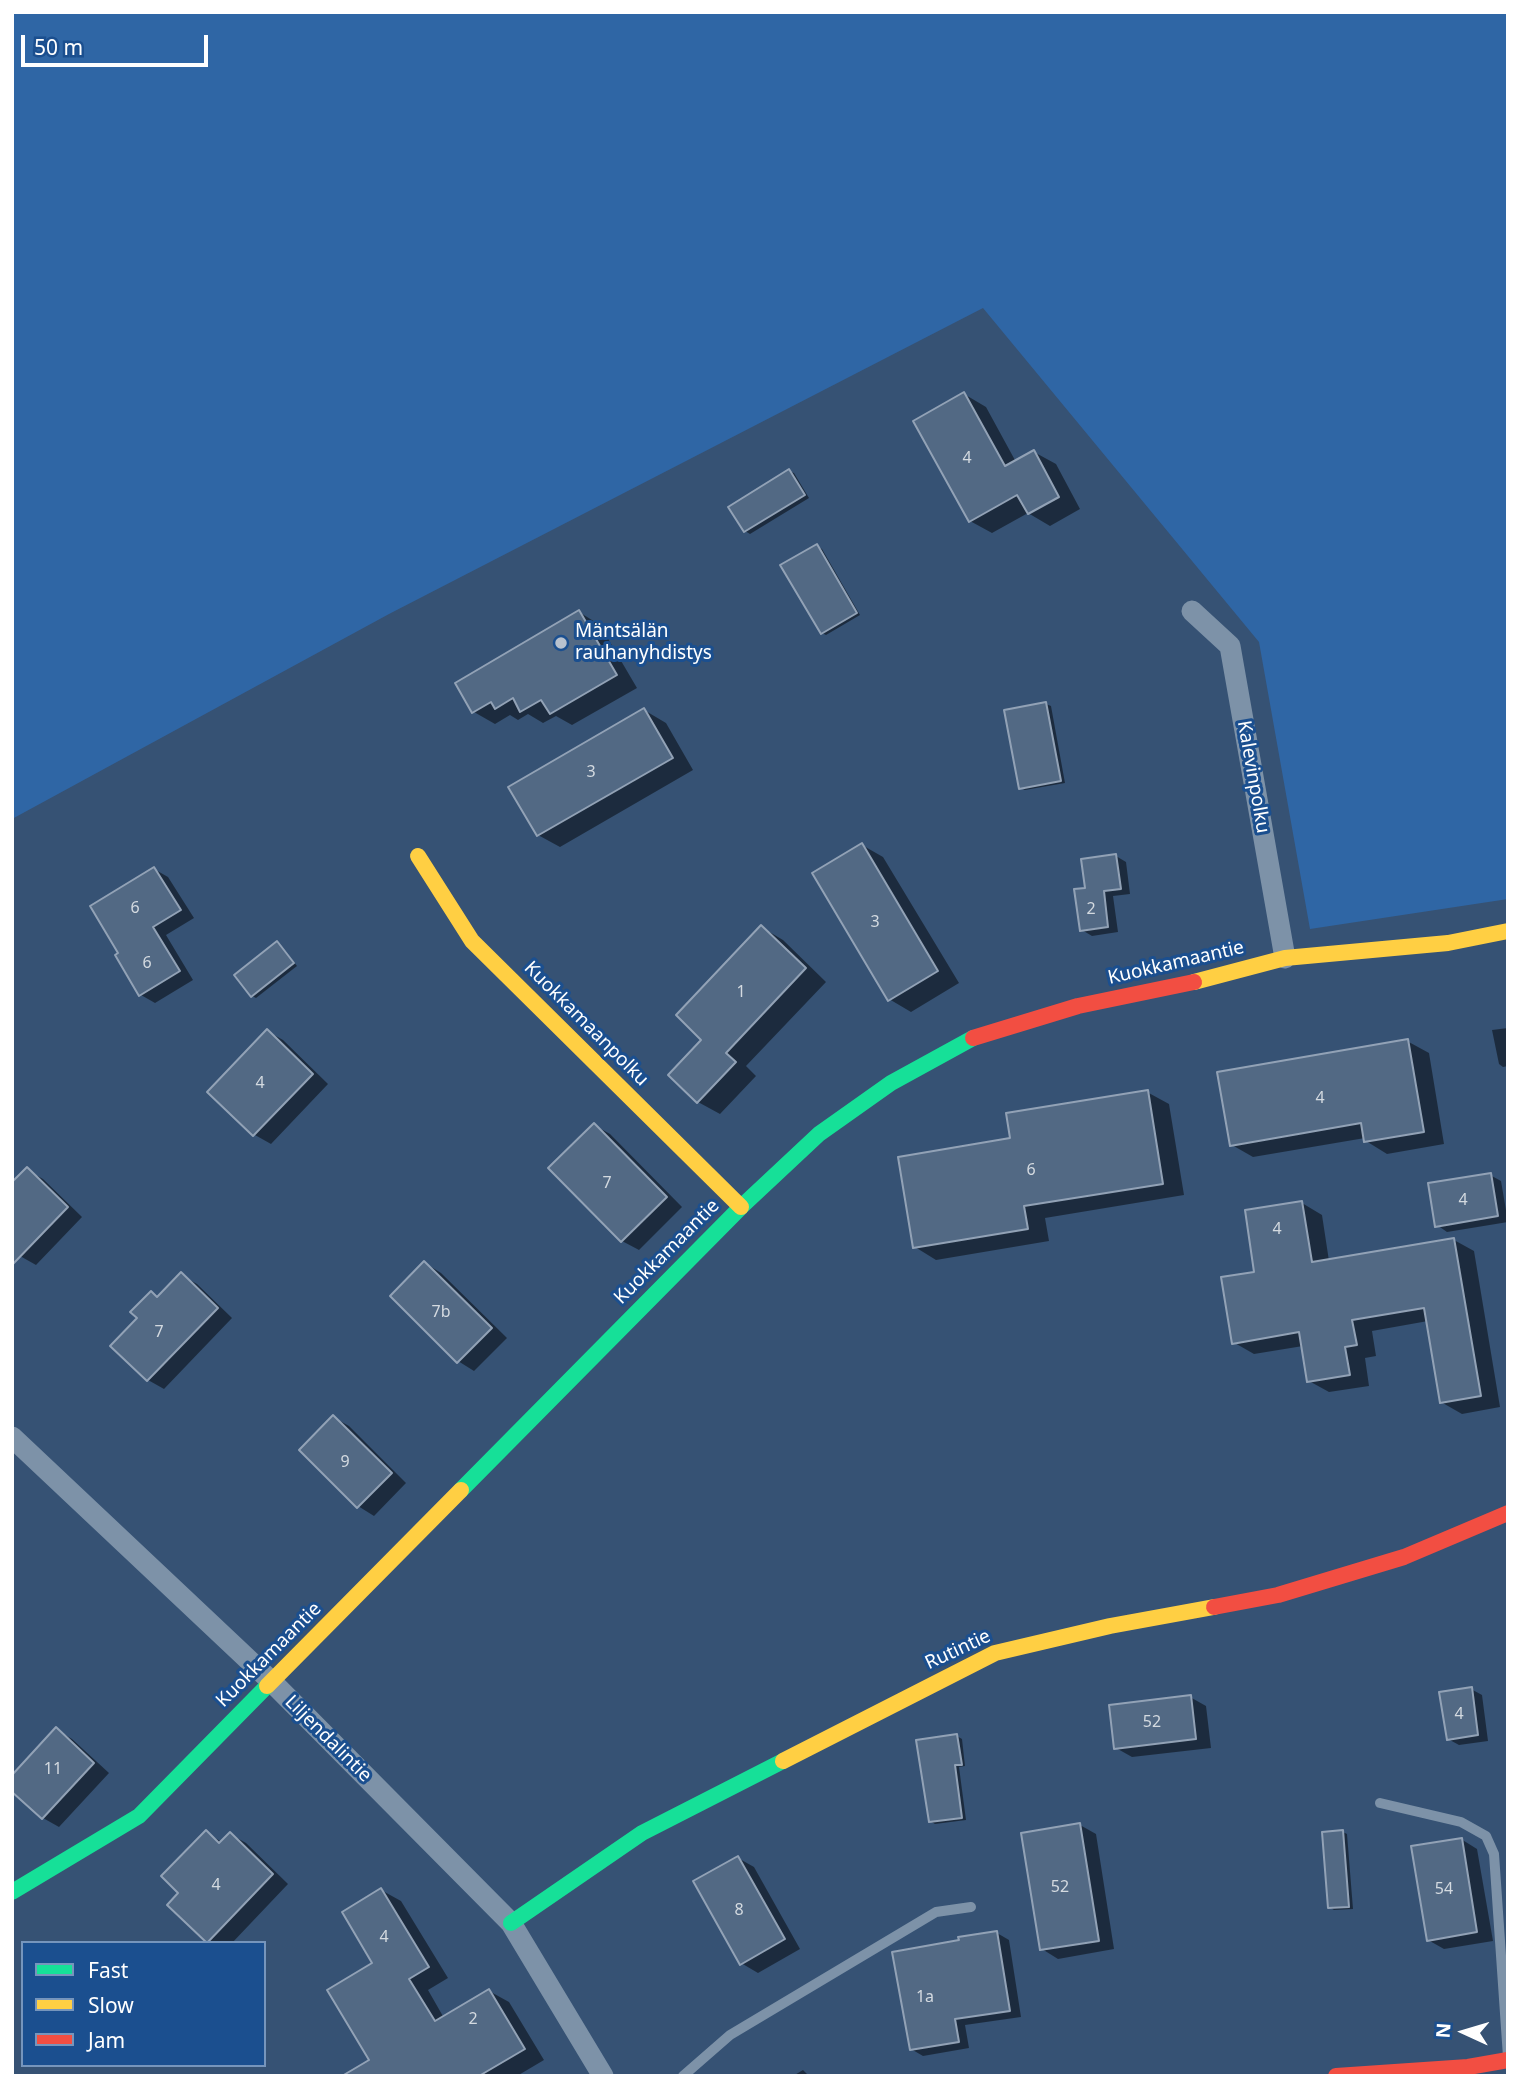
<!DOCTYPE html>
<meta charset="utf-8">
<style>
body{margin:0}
#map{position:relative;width:1520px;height:2088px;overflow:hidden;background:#365274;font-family:"Noto Sans",sans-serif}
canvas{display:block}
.frame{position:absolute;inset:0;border:14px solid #fff;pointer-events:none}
.legend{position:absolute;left:21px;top:1941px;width:245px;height:126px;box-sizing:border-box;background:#1b4f8f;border:2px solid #7695bc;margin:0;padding:9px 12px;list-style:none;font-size:21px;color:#fff}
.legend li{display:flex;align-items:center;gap:14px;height:35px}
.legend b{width:35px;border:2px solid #7695bc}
.north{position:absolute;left:1429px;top:1997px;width:70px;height:70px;-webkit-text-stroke:5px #1b4f8f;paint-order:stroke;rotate:274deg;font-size:19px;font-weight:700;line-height:28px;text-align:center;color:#fff}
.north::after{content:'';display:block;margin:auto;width:24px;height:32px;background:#fff;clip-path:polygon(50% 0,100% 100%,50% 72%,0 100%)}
.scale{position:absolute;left:21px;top:35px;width:187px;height:32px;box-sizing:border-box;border:4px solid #fff;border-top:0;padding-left:9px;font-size:21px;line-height:24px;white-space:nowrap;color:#fff;-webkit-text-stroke:5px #1b4f8f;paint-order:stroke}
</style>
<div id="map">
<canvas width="1520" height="2088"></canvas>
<div class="frame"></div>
<ul class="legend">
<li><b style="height:9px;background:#16e098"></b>Fast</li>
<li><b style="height:9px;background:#ffcf43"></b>Slow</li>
<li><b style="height:9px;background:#f24e42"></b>Jam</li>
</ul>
<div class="north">N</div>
<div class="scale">50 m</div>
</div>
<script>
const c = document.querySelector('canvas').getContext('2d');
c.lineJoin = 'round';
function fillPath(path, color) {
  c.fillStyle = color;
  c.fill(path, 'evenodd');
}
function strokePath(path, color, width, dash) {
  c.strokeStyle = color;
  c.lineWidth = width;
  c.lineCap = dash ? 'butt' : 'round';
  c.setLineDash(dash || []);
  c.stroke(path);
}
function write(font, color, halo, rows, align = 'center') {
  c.font = font + ' "Noto Sans",sans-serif';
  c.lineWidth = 6;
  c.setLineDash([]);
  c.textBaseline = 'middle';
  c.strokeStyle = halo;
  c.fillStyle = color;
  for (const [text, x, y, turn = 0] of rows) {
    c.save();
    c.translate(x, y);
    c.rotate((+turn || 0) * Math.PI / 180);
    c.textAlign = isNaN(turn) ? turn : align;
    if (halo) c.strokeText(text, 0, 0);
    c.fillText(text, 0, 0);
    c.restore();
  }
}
const green = new Path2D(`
 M12,12H1508V899L1310,929L1259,642L983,308L389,614L12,819Z`);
const shadow = new Path2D(`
 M964,394L986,407L1016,462L1034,452L1056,464L1080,509L1050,526L1028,513L992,533L970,521Z
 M789,471L794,473L809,498L750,534L745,531Z
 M817,546L822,549L860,615L826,635L822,633Z
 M579,612L600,625L637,688L572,725L556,716L543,723L528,714L518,720L510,715L495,724L474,712Z
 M1046,704L1051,706L1065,783L1025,790L1020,788Z
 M644,710L666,723L693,770L560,847L538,835Z
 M862,845L883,857L959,983L911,1012L889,999Z
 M1116,856L1126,862L1130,894L1113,896L1118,932L1092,936L1082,930L1087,889Z
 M154,869L168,877L194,918L166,935L193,980L155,1003L141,995Z
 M761,927L783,940L826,982L746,1066L756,1076L720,1114L698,1102L704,1040Z
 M277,943L281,946L297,966L256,998L252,996Z
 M1508,1028V1066L1503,1067L1499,1064L1492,1030Z
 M267,1031L283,1040L328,1084L271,1144L255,1135L209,1091Z
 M1407,1041L1429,1053L1444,1144L1387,1154L1366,1141L1365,1138L1253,1157L1232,1145Z
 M1147,1092L1169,1104L1184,1195L1045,1218L1049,1241L936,1260L915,1247L1012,1139Z
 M594,1125L610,1134L682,1207L639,1250L622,1241L550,1168Z
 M27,1170L43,1179L82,1217L36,1265L20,1256Z
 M1490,1175L1501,1181L1508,1222L1447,1232L1437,1225Z
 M1302,1203L1322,1215L1329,1261L1454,1240L1474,1251L1500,1407L1462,1414L1441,1402L1428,1321L1372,1331L1376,1356L1365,1358L1369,1386L1329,1392L1309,1381L1303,1346L1254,1354L1233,1342L1256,1273Z
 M425,1263L441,1273L507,1338L474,1371L458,1361Z
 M181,1275L197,1284L232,1318L164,1389L148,1380L140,1318L151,1293L159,1298Z
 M333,1417L349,1426L406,1483L374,1516L358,1506Z
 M1471,1689L1482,1695L1488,1741L1459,1745L1448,1739Z
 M1190,1697L1206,1706L1211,1748L1132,1757L1116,1748Z
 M56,1729L72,1739L109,1773L59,1827L43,1818Z
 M957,1736L962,1739L965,1766L959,1767L966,1820L935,1824L930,1821Z
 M1080,1825L1096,1834L1114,1949L1058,1959L1042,1949Z
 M1343,1832L1347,1834L1353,1909L1334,1910L1329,1907Z
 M206,1833L222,1842L230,1834L246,1843L288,1884L232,1943L208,1942Z
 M1461,1839L1477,1849L1493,1941L1444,1949L1428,1940Z
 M738,1858L754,1867L800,1949L758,1973L741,1963Z
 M381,1890L401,1901L448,1978L428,1990L444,2018L489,1991L509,2002L544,2060L517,2076H346L372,2060Z
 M997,1933L1009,1940L1021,2017L965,2025L969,2048L923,2056L911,2049Z
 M803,2070L809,2076H793Z`);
const building = new Path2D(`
 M964,392L1005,466L1034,450L1059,497L1028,514L1017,495L969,522L913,421Z
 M789,469L805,495L744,532L728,507Z
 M817,544L857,613L821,634L780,565Z
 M579,610L617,675L550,714L541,700L520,712L513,698L495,709L491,702L472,713L455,683Z
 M1046,702L1061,781L1019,789L1004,710Z
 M644,708L673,758L537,836L508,787Z
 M862,843L938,971L888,1001L812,873Z
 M1116,854L1121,889L1104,891L1108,927L1080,931L1074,889L1085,888L1081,859Z
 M154,867L181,910L153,927L180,971L139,996L115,955L118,953L90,906Z
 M761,925L806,968L726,1053L736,1062L697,1103L668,1075L701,1040L676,1015Z
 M277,941L294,963L251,997L234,975Z
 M267,1029L313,1074L253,1136L207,1092Z
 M1408,1039L1424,1132L1364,1142L1361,1123L1230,1146L1217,1072Z
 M1148,1090L1163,1184L1024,1206L1028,1229L913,1248L898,1157L1010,1138L1006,1113Z
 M594,1123L667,1197L621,1242L548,1168Z
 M27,1167L68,1207L12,1265V1182Z
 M1491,1173L1498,1216L1435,1227L1428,1183Z
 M1302,1201L1312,1262L1454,1238L1481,1396L1440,1403L1424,1308L1352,1320L1357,1345L1345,1347L1350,1375L1307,1382L1299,1332L1232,1344L1221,1277L1254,1272L1245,1210Z
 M424,1261L492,1328L457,1363L390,1296Z
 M181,1272L218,1308L147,1381L110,1346L137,1318L130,1312L151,1291L157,1297Z
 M333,1415L392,1473L357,1508L299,1450Z
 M1472,1687L1478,1735L1447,1740L1439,1692Z
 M1191,1695L1196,1739L1114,1749L1109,1705Z
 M56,1727L94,1763L42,1819L12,1792V1775Z
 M957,1734L962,1765H955L962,1818L929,1822L916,1740Z
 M1080,1823L1099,1941L1040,1950L1021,1833Z
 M206,1830L219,1843L230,1832L273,1874L207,1943L167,1905L178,1893L161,1876Z
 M1343,1830L1349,1907L1328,1908L1322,1832Z
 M1462,1838L1477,1932L1427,1941L1411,1846Z
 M738,1856L785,1939L740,1965L693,1881Z
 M381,1888L429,1967L409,1979L435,2021L489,1989L525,2049L479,2076H342L369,2060L327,1990L372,1963L342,1912Z
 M997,1931L1010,2011L955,2019L959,2042L910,2050L892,1952L959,1940L958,1937Z`);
const lane = new Path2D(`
 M1380,1803L1461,1822L1486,1836L1494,1854L1508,2057
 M683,2076L730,2035L936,1912L971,1907`);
const street = new Path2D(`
 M1192,611L1230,646L1285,958
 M12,1437L272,1682L511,1923L603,2076`);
const fast = new Path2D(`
 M461,1490L741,1207L819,1134L891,1083L973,1038
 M12,1892L139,1816L267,1686
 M511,1923L642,1833L783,1761`);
const slow = new Path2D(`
 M418,856L472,941L741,1207
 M1194,982L1285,958L1448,943L1508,931
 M267,1686L461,1490
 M783,1761L995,1653L1110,1626L1214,1607`);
const jam = new Path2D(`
 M973,1038L1078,1006L1194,982
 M1214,1607L1278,1595L1404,1557L1508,1513
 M1336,2076L1468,2067L1508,2060`);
const markers = [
 [561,643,7,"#b9c2ce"]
];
const numberNames = [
 ["4",967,458],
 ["3",591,772],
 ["6",135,908],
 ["2",1091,909],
 ["3",875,922],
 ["6",147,963],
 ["1",741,992],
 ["4",260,1083],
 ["4",1320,1098],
 ["6",1031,1170],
 ["7",607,1183],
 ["4",1463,1200],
 ["4",1277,1229],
 ["7b",441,1312],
 ["7",159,1332],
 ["9",345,1462],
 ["4",1459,1714],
 ["52",1152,1722],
 ["11",53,1769],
 ["4",216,1885],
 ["52",1060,1887],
 ["54",1444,1889],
 ["8",739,1910],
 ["4",384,1937],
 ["1a",925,1997],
 ["2",473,2019]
];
const poiNames = [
 ["Mäntsälän",575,632],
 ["rauhanyhdistys",575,654]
];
const streetNames = [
 ["Kalevinpolku",1253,777,80],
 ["Kuokkamaantie",1176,963,-13],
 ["Kuokkamaanpolku",586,1024,45],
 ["Kuokkamaantie",667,1252,-45],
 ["Rutintie",958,1650,-25],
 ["Kuokkamaantie",269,1655,-45],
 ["Liljendalintie",328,1739,45]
];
fillPath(green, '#2f66a5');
fillPath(shadow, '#0007');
fillPath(building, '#526984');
strokePath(building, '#92a2b6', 2);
strokePath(lane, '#7d92a8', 10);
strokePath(street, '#7d92a8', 21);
strokePath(fast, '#16e098', 16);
strokePath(slow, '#ffcf43', 16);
strokePath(jam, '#f24e42', 16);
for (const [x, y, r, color] of markers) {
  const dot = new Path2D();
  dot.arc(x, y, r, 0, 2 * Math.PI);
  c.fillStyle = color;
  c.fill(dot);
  strokePath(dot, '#1b4f8f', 2.5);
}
write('16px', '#d4dae0', null, numberNames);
write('19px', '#fff', '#1b4f8f', poiNames, 'left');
write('19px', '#fff', '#1b4f8f', streetNames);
</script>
